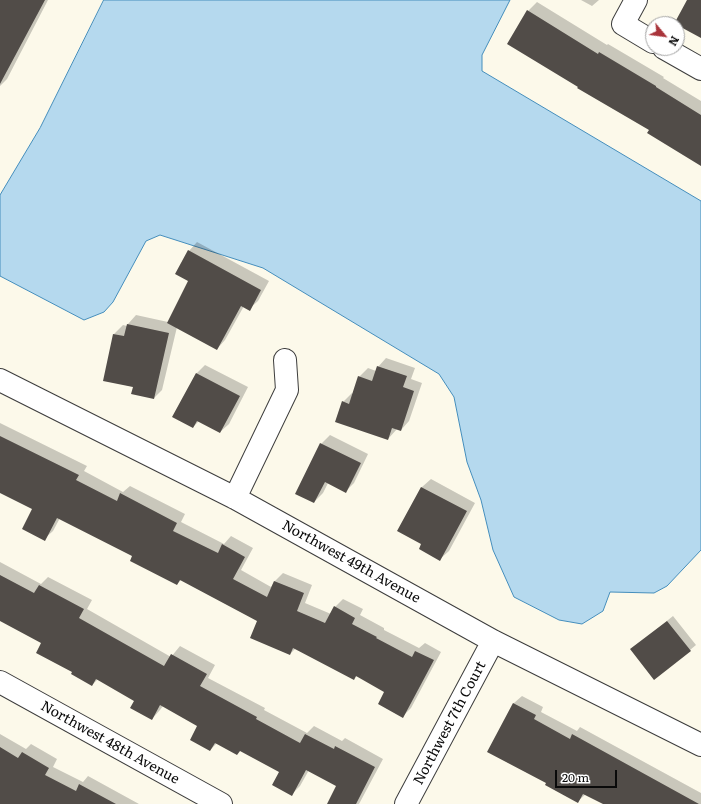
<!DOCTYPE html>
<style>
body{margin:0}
#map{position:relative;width:701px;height:804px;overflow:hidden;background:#fcf9ea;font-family:Literata,serif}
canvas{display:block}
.north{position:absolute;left:645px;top:16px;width:40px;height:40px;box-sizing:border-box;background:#fff;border:1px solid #9d9d9d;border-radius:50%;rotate:119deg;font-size:11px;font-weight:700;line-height:16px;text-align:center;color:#0a0a0a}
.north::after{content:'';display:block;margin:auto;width:14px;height:18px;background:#a9343b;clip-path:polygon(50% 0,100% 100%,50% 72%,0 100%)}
.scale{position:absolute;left:555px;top:770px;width:62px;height:18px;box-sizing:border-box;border:2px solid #0a0a0a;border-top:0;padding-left:5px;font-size:12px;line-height:14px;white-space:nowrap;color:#0a0a0a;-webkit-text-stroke:3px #fff;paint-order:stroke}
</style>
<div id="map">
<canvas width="701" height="804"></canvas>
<div class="north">N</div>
<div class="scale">20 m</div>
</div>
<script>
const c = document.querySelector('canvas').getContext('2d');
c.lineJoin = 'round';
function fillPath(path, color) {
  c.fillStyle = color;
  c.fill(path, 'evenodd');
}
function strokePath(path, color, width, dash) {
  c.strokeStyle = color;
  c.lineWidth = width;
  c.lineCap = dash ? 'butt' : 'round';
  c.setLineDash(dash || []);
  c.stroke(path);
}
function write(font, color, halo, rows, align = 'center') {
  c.font = font + ' Literata,serif';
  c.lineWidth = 4;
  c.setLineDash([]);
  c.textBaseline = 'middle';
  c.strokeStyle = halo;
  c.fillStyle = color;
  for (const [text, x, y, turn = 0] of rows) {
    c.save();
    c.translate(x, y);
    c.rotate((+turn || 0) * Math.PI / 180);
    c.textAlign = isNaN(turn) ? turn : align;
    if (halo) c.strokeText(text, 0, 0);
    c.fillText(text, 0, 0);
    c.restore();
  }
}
const water = new Path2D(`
 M104,0H510L482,55V71L701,201V550L667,586L654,593L610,592L603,611L582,624L559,620L514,597L493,550L481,500L467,462L454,397L439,374L263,268L160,235L146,241L113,302L104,312L84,320L0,276V195L40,128Z`);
const shadow = new Path2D(`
 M0,0H48L7,79L0,86Z
 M581,0H599L592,6Z
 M537,2L607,45L608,44L664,77L663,78L701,101V165L650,130L579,87L528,11Z
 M197,242L269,281L258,301L249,309L244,306L225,340L217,349L177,327L162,390L154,398L134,387L104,380L114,334L123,325L127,326L128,324L136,315L168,322L190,280L189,251Z
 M386,358L415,368L411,379L422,383L409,421L401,430L397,429L388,439L343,402L352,393L353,394L359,377L368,368L376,371L378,367Z
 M205,365L248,387L229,424L220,432L199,421L193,427L174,417L197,373Z
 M0,423L87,466L84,471L123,492L130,486L185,514L181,522L224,544L231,536L253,548L241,570L271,587L275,581L283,573L312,585L305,603L331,614L335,607L343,599L363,609L360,615L384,628V630L419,648L425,643L441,652L411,708L403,716L386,691L357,676L353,679L296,648L290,654L258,621L181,580L177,584L133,556L60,518L53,531L44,539L33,509L0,492Z
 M330,435L368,454L354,483L346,491L328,483L323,493L314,502L297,493L321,444Z
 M431,479L475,503L449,551L440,559L423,543L399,530L422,487Z
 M0,562L41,584L48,577L92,600L87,609L171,657L180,646L215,665L208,678L265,708L264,710L307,733L314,726L342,741L345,738L383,759L359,804H328L337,786L309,770L300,786L292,794L281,771L241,750L217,743L210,750L199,725L163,706L160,710L152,719L135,700L98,679L92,685L74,672L43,643L1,620L0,621Z
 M673,616L696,645L690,650L632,649Z
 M522,696L543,707L541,712L577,731L580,727L701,793V804H607L586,794L578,801L547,782L489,751L514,703Z
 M0,734L26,749L31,744L57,759L53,767L83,782L88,776L139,804H0Z`);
const building = new Path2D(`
 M0,0H45L0,84Z
 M687,0H701V38L677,25V24H674Z
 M527,10L598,54L599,52L656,86V87L701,115V166L647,133L649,130L577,88L578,87L507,44Z
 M188,250L261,290L250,311L241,306L217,350L167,323L188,281L175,274Z
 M127,324L169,333L154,399L131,394L133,387L103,381L113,334L124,336Z
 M377,366L407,376L403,387L414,391L401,431L392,428L388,440L335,422L342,401L349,404L358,376L372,381Z
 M196,373L240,396L220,433L197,421L193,428L172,417Z
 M0,436L79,475L76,480L117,501L120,493L177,523L173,531L218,553L222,544L245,557L233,579L267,597L274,581L304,593L297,611L325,623L334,606L355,618L352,624L377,637L376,638L412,657L415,651L434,660L403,718L378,704L384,692L356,676L354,680L293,648L290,655L250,638L257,621L180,580L177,585L130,561L132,556L57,518L45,541L22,529L32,509L0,493Z
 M320,443L361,463L346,493L325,482L314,503L295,494Z
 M421,487L467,511L440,561L419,549L421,544L397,531Z
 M0,575L34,593L39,585L84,609L79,618L164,666L171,654L207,674L200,686L257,717L256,719L300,743L305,734L334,749L335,746L375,767L356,804H327L336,786L306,770L292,796L272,785L279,772L240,751L237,755L215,743L210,751L190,740L197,726L160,705L152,720L130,708L134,701L96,679L92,686L71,674L72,672L36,653L41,643L0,621Z
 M667,621L691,651L654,680L630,649Z
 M513,703L536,715L534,719L570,739L572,734L699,804H603L583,794L578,803L545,785L546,783L487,752Z
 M0,747L18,758L22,752L49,768L45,775L76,791L79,784L116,804H0Z`);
const minor = new Path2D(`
 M636,0L623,24L653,42
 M664,48L701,69
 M0,380L235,498L493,641L701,745
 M235,498L287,390L285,360
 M0,682L221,804
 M406,804L493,641`);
const streetNames = [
 ["Northwest 49th Avenue",351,562,29],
 ["Northwest 7th Court",450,723,-62],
 ["Northwest 48th Avenue",110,743,29]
];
fillPath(water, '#b5d9ee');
strokePath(water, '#458ebc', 1);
fillPath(shadow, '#0003');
fillPath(building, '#514c48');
strokePath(minor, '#3d3d3d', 24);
strokePath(minor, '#fff', 22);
write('14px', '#0a0a0a', '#fff', streetNames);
</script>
